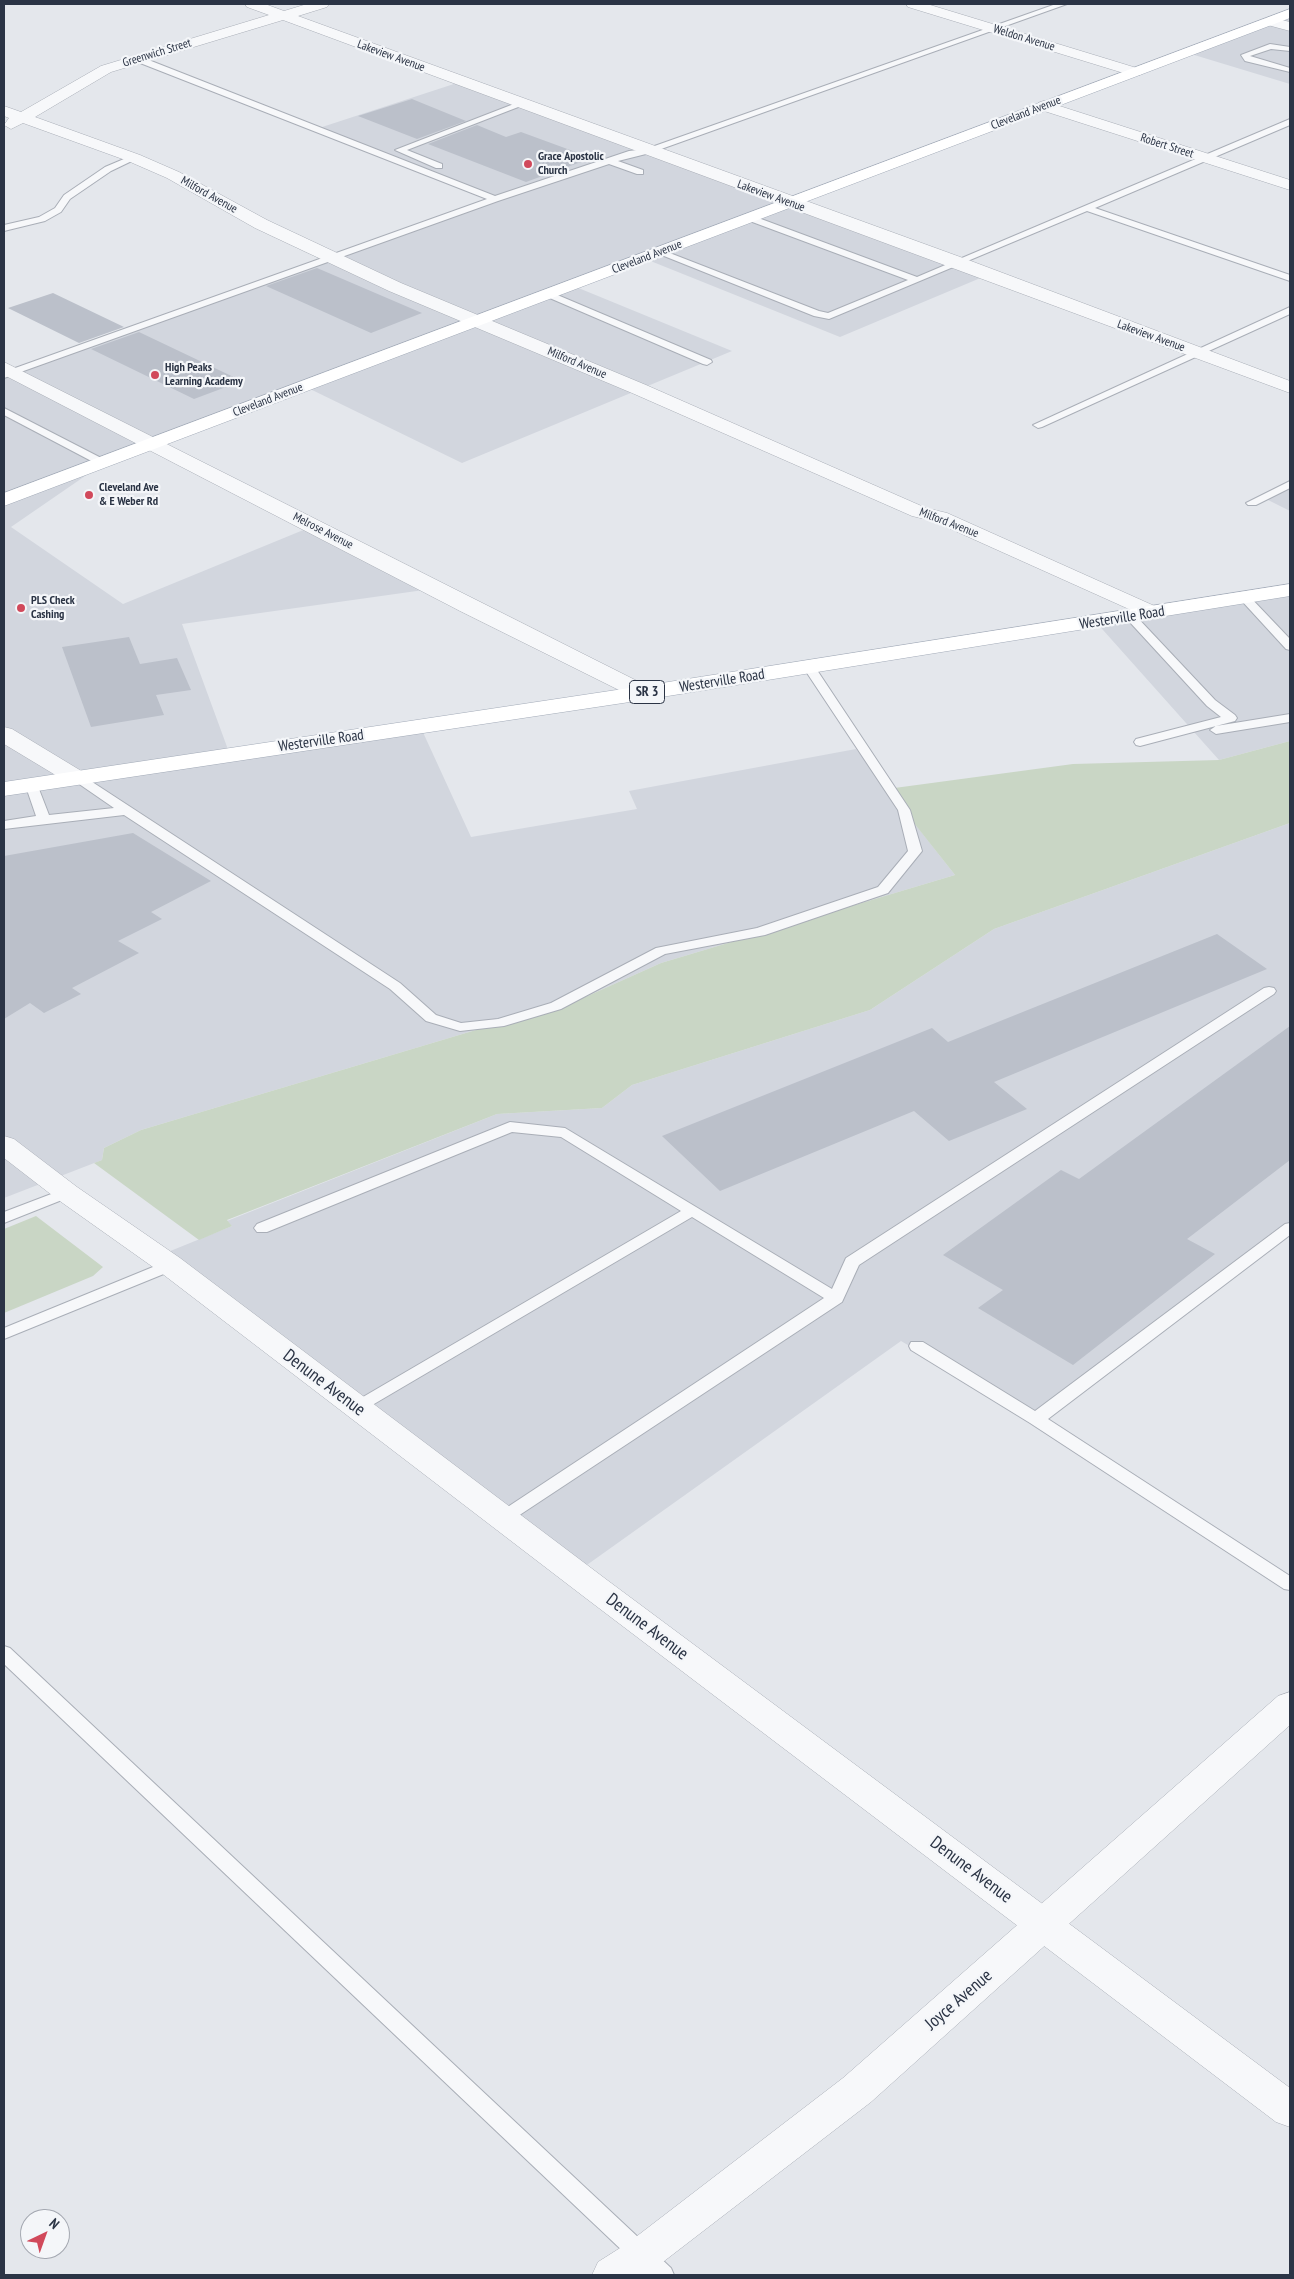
<!DOCTYPE html>
<style>
body{margin:0}
#map{position:relative;width:1294px;height:2279px;overflow:hidden;background:#e4e7ec;font-family:"PT Sans Narrow",sans-serif}
canvas{display:block}
.frame{position:absolute;inset:0;border:5px solid #2b3445;pointer-events:none}
.north{position:absolute;left:20px;top:2209px;width:50px;height:50px;box-sizing:border-box;background:#f4f6f9;border:1px solid #a4a8b1;border-radius:50%;rotate:42deg;font-size:14px;font-weight:700;line-height:20px;text-align:center;color:#2b3445}
.north::after{content:'';display:block;margin:auto;width:18px;height:22px;background:#d1495b;clip-path:polygon(50% 0,100% 100%,50% 72%,0 100%)}
</style>
<div id="map">
<canvas width="1294" height="2279"></canvas>
<div class="frame"></div>
<div class="north">N</div>
</div>
<script>
const c = document.querySelector('canvas').getContext('2d');
c.lineJoin = 'round';
function fillPath(path, color) {
  c.fillStyle = color;
  c.fill(path, 'evenodd');
}
function strokePath(path, color, width, dash) {
  c.strokeStyle = color;
  c.lineWidth = width;
  c.lineCap = dash ? 'butt' : 'round';
  c.setLineDash(dash || []);
  c.stroke(path);
}
function write(font, color, halo, rows, align = 'center') {
  c.font = font + ' "PT Sans Narrow",sans-serif';
  c.lineWidth = 4.5;
  c.setLineDash([]);
  c.textBaseline = 'middle';
  c.strokeStyle = halo;
  c.fillStyle = color;
  for (const [text, x, y, turn = 0] of rows) {
    c.save();
    c.translate(x, y);
    c.rotate((+turn || 0) * Math.PI / 180);
    c.textAlign = isNaN(turn) ? turn : align;
    if (halo) c.strokeText(text, 0, 0);
    c.fillText(text, 0, 0);
    c.restore();
  }
}
const built = new Path2D(`
 M1290,15V84L1191,54Z
 M460,82L990,274L840,337L648,260L576,287L732,351L462,463L308,388L104,463L11,527L123,604L318,524L438,588L182,624L230,755L421,728L471,837L637,809L629,791L856,749L955,875L661,963L583,998L141,1130L104,1148L102,1160L4,1198V374L490,201L316,129Z
 M1290,482V511L1262,497Z
 M1290,590V741L1219,760L1095,621Z
 M1290,823V1234L1041,1423L901,1341L577,1572L158,1256L232,1226L227,1221L497,1114L602,1108L632,1085L870,1010L994,929Z`);
const green = new Path2D(`
 M1290,741V823L994,929L870,1010L632,1085L602,1108L497,1114L227,1220L232,1226L199,1240L94,1163L102,1160L104,1148L141,1130L583,998L661,963L955,875L887,789L1073,764L1219,760Z
 M36,1216L103,1267L93,1276L4,1313V1229Z`);
const building = new Path2D(`
 M412,99L466,121L417,139L358,116Z
 M477,125L506,137L521,132L592,158L526,182L428,144Z
 M317,268L422,313L371,333L266,286Z
 M53,293L124,327L79,343L8,308Z
 M139,332L242,381L194,399L91,349Z
 M129,637L140,664L177,658L191,690L156,695L164,715L91,727L62,647Z
 M133,833L211,881L151,912L162,919L118,941L139,953L72,988L81,994L44,1013L30,1003L4,1019V856Z
 M1217,934L1267,969L994,1082L1027,1109L949,1141L914,1111L720,1191L662,1136L932,1028L948,1042Z
 M1290,1026V1160L1187,1239L1215,1254L1073,1365L978,1308L1003,1290L943,1255L1061,1170L1079,1179Z`);
const service = new Path2D(`
 M1056,4H1067L650,153L618,161L643,170V174H637L609,164L498,201L4,378V372L487,199L135,61V57H141L495,196L629,151L646,149Z
 M1270,44L1290,47V51L1271,49L1250,56L1290,68V72L1245,61L1241,55Z
 M519,102L526,104L407,150L442,164V168H436L395,150Z
 M1290,119V125L1095,208L1290,275V281L1087,211L829,319L814,316L654,252L656,250H662L819,311L828,313L908,280L747,220V216H753L917,277Z
 M131,156L138,158L111,171L70,199L61,212L45,221L4,231V225L39,217L55,208L64,195L105,167Z
 M548,291L711,360L712,362L707,365L703,364L545,296V292Z
 M1290,307V314L1042,427L1038,428L1033,425Z
 M4,408L107,461L108,463L103,466L99,465L4,415Z
 M1290,481V488L1256,505H1248L1246,503Z
 M1245,595L1249,596L1290,639V650L1286,649L1241,600L1239,598Z
 M1130,612L1134,614L1215,700L1235,715L1237,718L1235,721L1140,746L1136,745L1134,742L1136,739L1221,717L1207,706L1126,618L1124,616Z
 M809,663L813,664L910,810L922,851L888,893L765,935L665,954L561,1009L504,1026L460,1031L426,1021L390,989L124,815L4,829V821L36,816L25,784L31,780L37,784L49,815L114,808L69,777L70,774H80L400,983L436,1015L461,1023L498,1019L551,1003L656,948L757,928L878,887L908,851L898,810L803,667Z
 M1290,714V722L1216,734L1210,730L1216,726Z
 M1269,987L1274,988L1276,991L1274,994L859,1265L842,1302L509,1522L503,1524L497,1522L494,1518L497,1514L824,1298L692,1217L357,1414L351,1412L349,1408L351,1404L681,1211L561,1137L512,1132L267,1232H257L254,1228L257,1224L505,1124L510,1122L565,1128L832,1289L846,1258L1264,988Z
 M67,1188L72,1190L75,1193L72,1196L4,1223V1212Z
 M1290,1223V1235L1048,1419L1290,1576V1590L1284,1589L1030,1423L911,1350L909,1346L911,1342H923L1035,1411L1285,1224Z
 M170,1260L176,1261L178,1265L176,1269L4,1339V1328Z
 M4,1646L10,1648L671,2268L674,2275H648L4,1664Z`);
const minor = new Path2D(`
 M245,4H265L284,11L307,4H329L327,7L298,16L963,258L1290,381V393L283,20L111,72L35,117L140,155L179,172L267,220L401,283L646,385L926,508L947,513L1159,608L1162,613L1159,618L1151,619L933,521L912,516L632,393L389,291L255,228L167,178L128,161L23,123L11,129L4,125L9,118L4,116V106L21,112L101,66L269,15L247,7Z
 M906,4H927L1140,69L1143,72L1140,75H1130L908,7Z
 M1269,17L1290,22V31L1264,24L1262,21Z
 M1044,101L1290,180V190L1038,109L1036,106L1038,103Z
 M4,362L651,688L654,693L651,698L643,700L635,698L460,611L4,375Z
 M4,1136L14,1139L77,1187L180,1258L607,1580L1290,2088V2127L1276,2122L583,1596L160,1272L57,1199L4,1158Z`);
const tertiary = new Path2D(`
 M4,727L12,729L83,772L87,777L83,782L75,784L67,782L4,744Z
 M1290,1692V1725L871,2102L646,2275H592L598,2262L628,2243L843,2078L1278,1696Z`);
const primary = new Path2D(`
 M1290,9V18L4,506V493Z
 M1290,584V596L643,700L4,796V782L643,686Z`);
const markers = [
 [528,164,5,"#d1495b"],
 [155,375,5,"#d1495b"],
 [89,495,5,"#d1495b"],
 [21,608,5,"#d1495b"]
];
const farStreetnames = [
 ["Weldon Avenue",1024,38,17],
 ["Greenwich Street",157,53,-17],
 ["Lakeview Avenue",391,56,20],
 ["Cleveland Avenue",1026,113,-21],
 ["Robert Street",1167,146,18],
 ["Milford Avenue",209,195,29],
 ["Lakeview Avenue",771,196,20],
 ["Cleveland Avenue",647,257,-21],
 ["Lakeview Avenue",1151,336,20],
 ["Milford Avenue",577,363,23],
 ["Cleveland Avenue",268,400,-21],
 ["Milford Avenue",949,523,21],
 ["Melrose Avenue",323,531,27]
];
const farPoinames = [
 ["Grace Apostolic",538,157],
 ["Church",538,171],
 ["High Peaks",165,368],
 ["Learning Academy",165,382],
 ["Cleveland Ave",99,488],
 ["& E Weber Rd",99,502],
 ["PLS Check",31,601],
 ["Cashing",31,615]
];
const shields = [
 [647,692,35]
];
const shieldNames = [
 ["SR 3",647,692]
];
const streetNames = [
 ["Westerville Road",1122,618,-9],
 ["Westerville Road",722,681,-9],
 ["Westerville Road",321,741,-8]
];
const nearStreetnames = [
 ["Denune Avenue",324,1383,37],
 ["Denune Avenue",647,1627,37],
 ["Denune Avenue",971,1870,37],
 ["Joyce Avenue",959,2000,-41]
];
fillPath(built, '#d2d6de');
fillPath(green, '#c9d6c5');
fillPath(building, '#bbc0ca');
strokePath(service, '#a9aeb7', 2);
strokePath(minor, '#a9aeb7', 1);
strokePath(tertiary, '#a9aeb7', 1);
strokePath(primary, '#a3abb8', 1);
fillPath(service, '#f7f8fa');
fillPath(minor, '#f7f8fa');
fillPath(tertiary, '#f7f8fa');
fillPath(primary, '#fff');
for (const [x, y, r, color] of markers) {
  const dot = new Path2D();
  dot.arc(x, y, r, 0, 2 * Math.PI);
  c.fillStyle = color;
  c.fill(dot);
  strokePath(dot, '#f4f6f9', 2);
}
write('12px', '#2b3445', '#f4f6f9', farStreetnames);
write('bold 12px', '#2b3445', '#f4f6f9', farPoinames, 'left');
for (const [x, y, w] of shields) {
  const box = new Path2D();
  box.roundRect(x - w / 2, y - 11.5, w, 23, 4);
  c.fillStyle = '#f4f6f9';
  c.fill(box);
  strokePath(box, '#2b3445', 1);
}
write('bold 14px', '#2b3445', null, shieldNames);
write('15px', '#2b3445', '#f4f6f9', streetNames);
write('18px', '#2b3445', '#f4f6f9', nearStreetnames);
</script>
